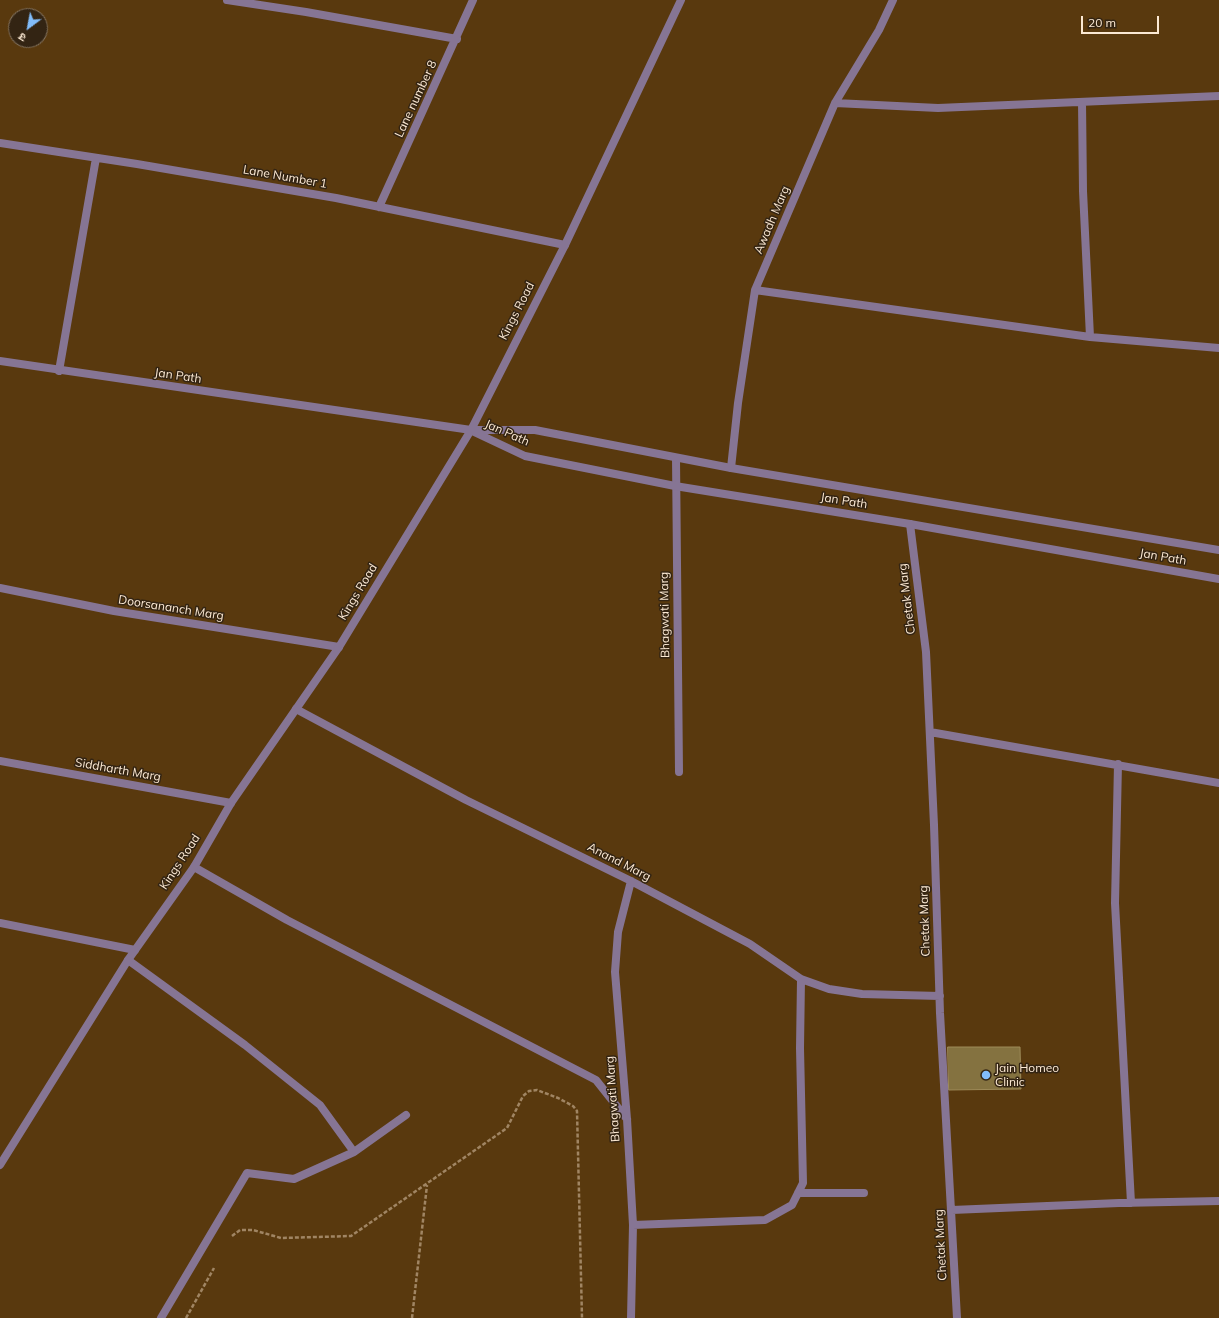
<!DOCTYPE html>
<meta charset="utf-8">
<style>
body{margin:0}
#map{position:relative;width:1219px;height:1318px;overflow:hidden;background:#59390e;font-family:Mulish,"Noto Sans Devanagari",sans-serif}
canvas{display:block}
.north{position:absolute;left:8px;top:8px;width:40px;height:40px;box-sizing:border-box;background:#332413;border:1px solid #837360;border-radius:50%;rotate:212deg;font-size:11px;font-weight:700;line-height:16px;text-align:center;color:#fce9d3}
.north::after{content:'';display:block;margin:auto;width:14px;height:18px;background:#81bcfa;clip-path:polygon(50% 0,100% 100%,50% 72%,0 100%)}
.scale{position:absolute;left:1081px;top:16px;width:78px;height:18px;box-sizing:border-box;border:2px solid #fce9d3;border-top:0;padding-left:5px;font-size:12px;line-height:14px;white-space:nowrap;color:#fce9d3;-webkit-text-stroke:3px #332413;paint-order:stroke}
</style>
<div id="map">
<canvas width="1219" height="1318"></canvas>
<div class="north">उ</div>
<div class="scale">20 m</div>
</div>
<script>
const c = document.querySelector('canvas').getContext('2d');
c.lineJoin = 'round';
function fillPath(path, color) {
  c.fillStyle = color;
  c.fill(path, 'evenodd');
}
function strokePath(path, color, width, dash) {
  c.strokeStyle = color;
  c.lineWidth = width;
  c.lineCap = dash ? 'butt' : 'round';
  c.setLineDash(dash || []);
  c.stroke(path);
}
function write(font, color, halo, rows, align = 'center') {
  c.font = font + ' Mulish,sans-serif';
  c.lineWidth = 3;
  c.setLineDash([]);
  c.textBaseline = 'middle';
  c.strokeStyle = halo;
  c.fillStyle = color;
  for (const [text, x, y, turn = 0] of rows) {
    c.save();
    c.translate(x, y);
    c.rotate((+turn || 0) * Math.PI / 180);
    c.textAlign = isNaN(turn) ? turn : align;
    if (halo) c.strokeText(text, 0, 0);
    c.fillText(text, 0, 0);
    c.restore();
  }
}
const building = new Path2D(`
 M948,1047H1020L1021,1089L949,1090Z`);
const path = new Path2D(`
 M232,1236L240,1230H253L281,1238L351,1236L507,1128L523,1096L529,1091L537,1090L558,1098L573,1106L577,1111L582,1318
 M186,1318L214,1268
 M412,1318L427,1185`);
const minor = new Path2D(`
 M227,0L306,12L457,39
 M1082,102L1083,191L1090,337
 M835,103L938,108L1219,96
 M0,143L137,164L336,198L565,245
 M379,207L473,0
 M755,290L1090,337L1219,348
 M59,371L96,158
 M676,458L679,772
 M731,468L738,403L755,290L835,103L879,30L893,0
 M910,524L926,652L934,825L940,1013L957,1318
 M0,588L114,611L339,647
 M296,709L466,800L631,881L750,944L801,979L829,989L862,994L940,996
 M930,732L1219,783
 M0,761L231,803
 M1118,764L1115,903L1131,1203
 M194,867L287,920L596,1080L627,1119
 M631,881L618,932L615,972L627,1119L633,1225L631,1318
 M0,923L135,950
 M128,960L245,1045L320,1105L354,1152
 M798,1193H864
 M952,1210L1119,1203L1219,1201
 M633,1225L765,1220L792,1205L803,1183L800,1048L801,979
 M161,1318L247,1173L294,1179L354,1152L406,1115`);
const tertiary = new Path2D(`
 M0,361L471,430H535L731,468L1219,550
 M472,431L525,456L675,486L910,524L1219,579
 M0,1165L128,960L194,867L231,803L339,647L471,430L565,245L681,0`);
const markers = [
 [986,1075,5,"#81bcfa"]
];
const streetNames = [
 ["Lane number 8",416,99,-65],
 ["Lane Number 1",285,177,10],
 ["Awadh Marg",772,220,-67],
 ["Kings Road",517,311,-63],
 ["Jan Path",178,376,8],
 ["Jan Path",507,433,24],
 ["Jan Path",844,501,9],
 ["Jan Path",1163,557,10],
 ["Kings Road",358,592,-59],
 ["Chetak Marg",907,599,-97],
 ["Doorsananch Marg",171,608,9],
 ["Bhagwati Marg",665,615,-91],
 ["Siddharth Marg",118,770,10],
 ["Kings Road",180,862,-57],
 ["Anand Marg",619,862,27],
 ["Chetak Marg",925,921,-92],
 ["Bhagwati Marg",613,1099,-94],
 ["Chetak Marg",941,1245,-93]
];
const poiNames = [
 ["Jain Homeo",995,1068],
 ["Clinic",995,1082]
];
fillPath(building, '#847240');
strokePath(building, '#9e8b59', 1);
strokePath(path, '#a08563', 2.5, [4, 2]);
strokePath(minor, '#867594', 8);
strokePath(tertiary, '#867594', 8);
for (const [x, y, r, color] of markers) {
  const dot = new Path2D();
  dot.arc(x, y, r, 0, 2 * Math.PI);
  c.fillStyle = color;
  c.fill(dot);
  strokePath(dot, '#332413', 1.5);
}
write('12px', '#fce9d3', '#332413', streetNames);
write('12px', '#fce9d3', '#332413', poiNames, 'left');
</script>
